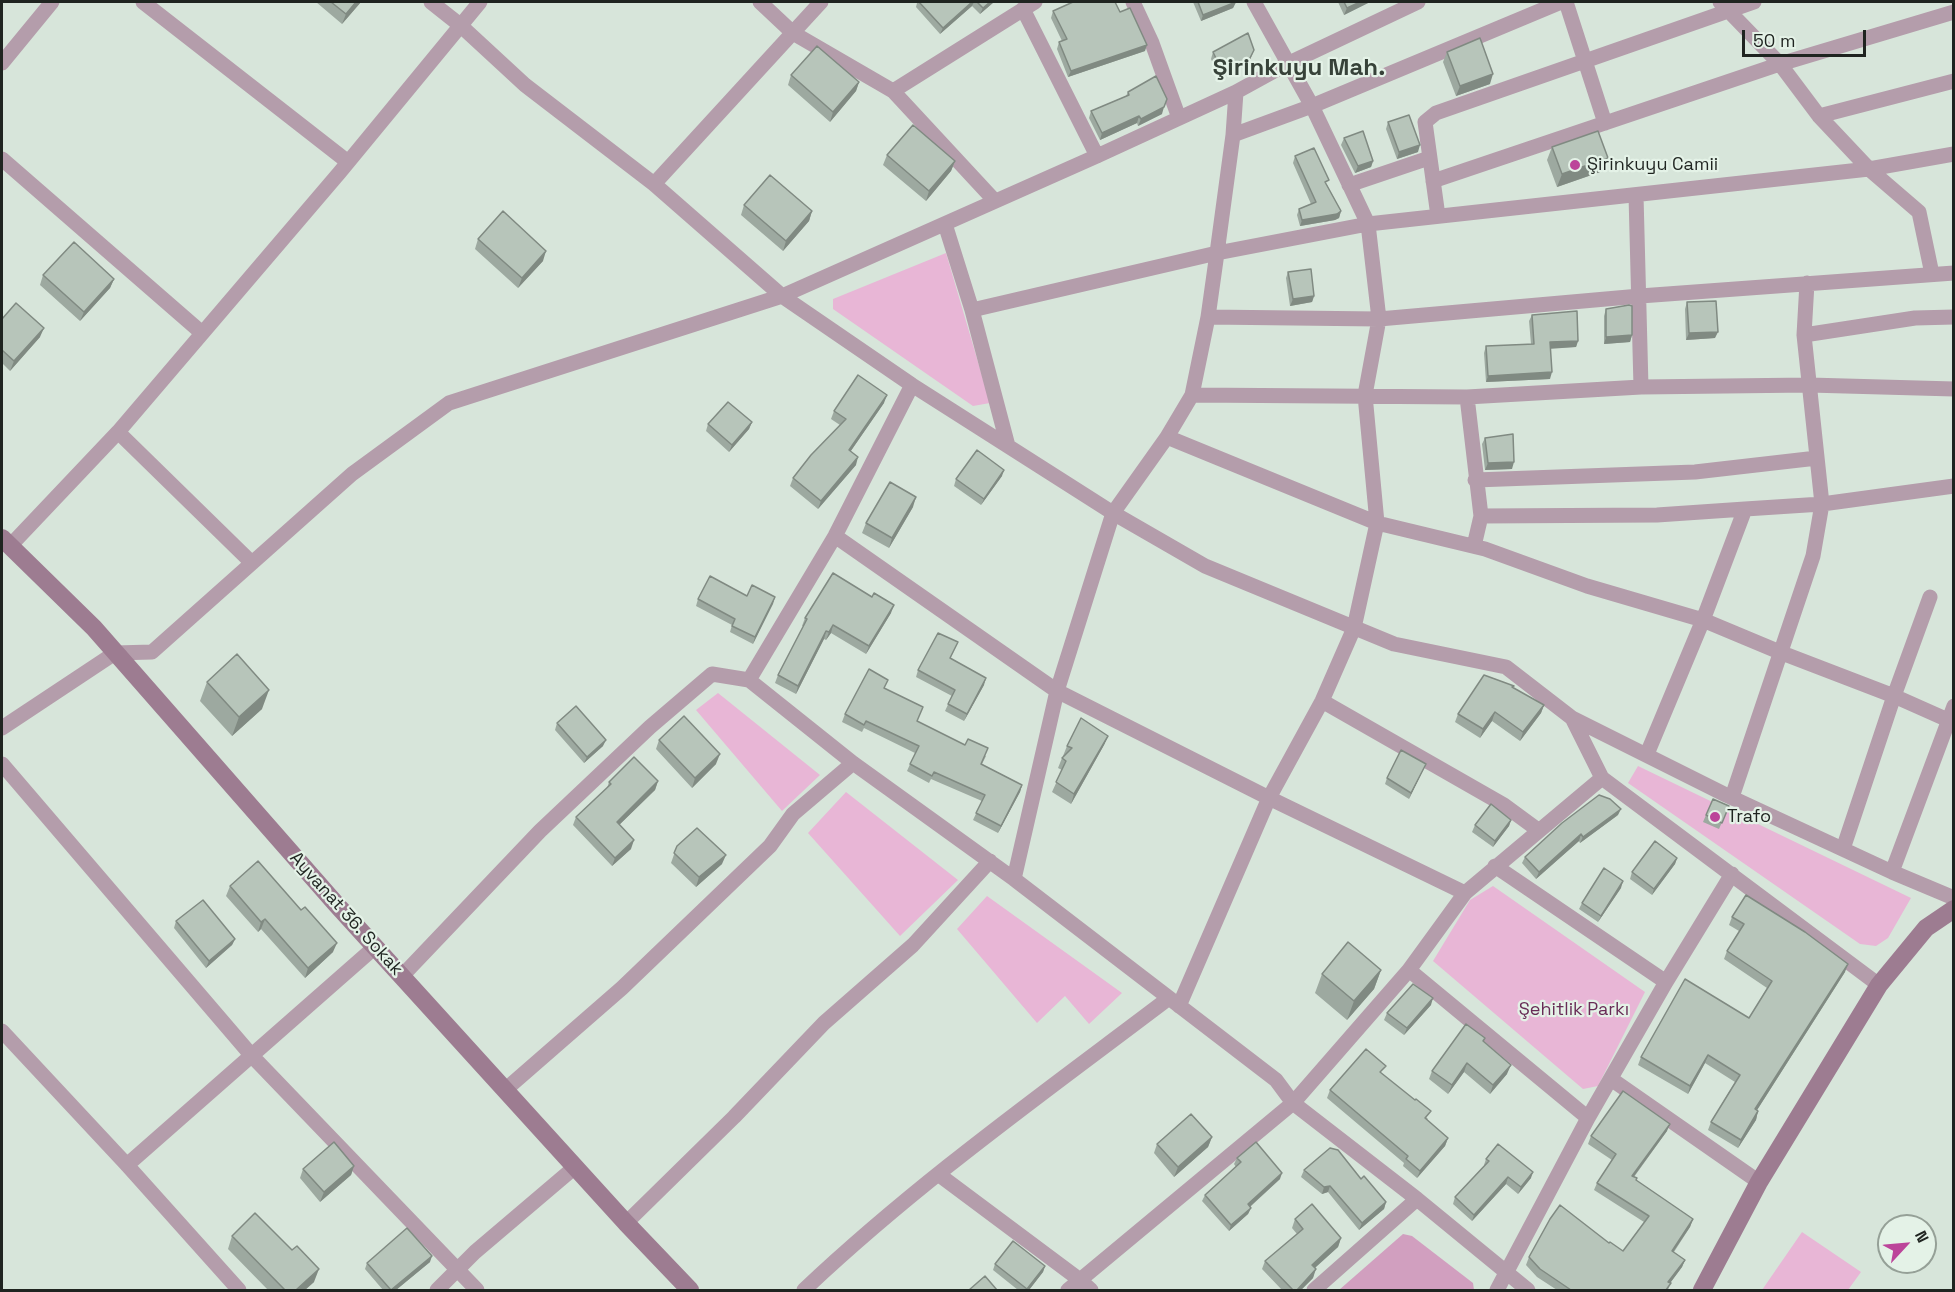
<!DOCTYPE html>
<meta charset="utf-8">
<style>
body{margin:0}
#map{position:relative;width:1955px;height:1292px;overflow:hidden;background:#d7e5da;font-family:"Space Grotesk",sans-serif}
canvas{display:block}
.frame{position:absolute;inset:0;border:3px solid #1f2420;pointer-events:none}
.north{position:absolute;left:1877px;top:1214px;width:60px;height:60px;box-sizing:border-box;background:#e4f2e7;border:2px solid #95a097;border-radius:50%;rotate:64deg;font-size:16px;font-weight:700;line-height:24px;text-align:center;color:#1f2420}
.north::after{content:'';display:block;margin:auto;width:21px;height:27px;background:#bc459a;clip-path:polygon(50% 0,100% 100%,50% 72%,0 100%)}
.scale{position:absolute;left:1742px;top:30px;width:124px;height:27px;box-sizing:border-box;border:3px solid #1f2420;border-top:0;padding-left:8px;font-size:18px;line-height:21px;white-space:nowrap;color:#1f2420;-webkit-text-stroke:4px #e4f2e7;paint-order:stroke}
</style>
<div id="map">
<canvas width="1955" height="1292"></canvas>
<div class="frame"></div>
<div class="north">N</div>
<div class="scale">50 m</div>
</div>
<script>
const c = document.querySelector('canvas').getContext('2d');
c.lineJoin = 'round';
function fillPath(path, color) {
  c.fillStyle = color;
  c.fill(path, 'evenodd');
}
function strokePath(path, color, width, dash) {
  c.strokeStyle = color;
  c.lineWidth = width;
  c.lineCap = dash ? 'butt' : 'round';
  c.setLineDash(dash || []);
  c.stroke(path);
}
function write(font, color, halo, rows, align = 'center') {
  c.font = font + ' "Space Grotesk",sans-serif';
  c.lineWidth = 4.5;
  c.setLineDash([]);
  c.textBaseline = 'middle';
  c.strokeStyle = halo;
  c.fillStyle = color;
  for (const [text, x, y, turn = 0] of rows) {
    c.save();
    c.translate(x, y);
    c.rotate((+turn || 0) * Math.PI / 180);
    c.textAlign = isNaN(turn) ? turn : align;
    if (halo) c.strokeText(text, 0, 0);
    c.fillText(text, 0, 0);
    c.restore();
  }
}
const green = new Path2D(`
 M946,253L990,403L973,406L833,309V299Z
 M718,693L820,775L782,811L696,710Z
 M1638,766L1911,898L1888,938L1876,946L1860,944L1628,783Z
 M846,792L958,880L900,936L808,833Z
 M1493,886L1645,992L1598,1086L1583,1089L1433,961L1470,900Z
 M987,896L1122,993L1089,1024L1065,996L1037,1023L957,929Z
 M1802,1232L1861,1272L1848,1290H1762Z`);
const forest = new Path2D(`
 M1403,1234L1412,1236L1473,1283L1474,1290H1339Z`);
const street = new Path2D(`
 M143,2L348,162
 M431,2L460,25L525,85L654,184L782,296L912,385L1113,513L1205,566L1394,644L1506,667L1572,718L1726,795L1892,872L1954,898
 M760,2L793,33L893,91L995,201
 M1133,2L1152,43L1179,118
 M1566,2L1605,123
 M1720,2L1780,64L1819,116L1869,169L1919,212L1932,274
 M1023,9L1097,156
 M2,63L52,2
 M893,91L1035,2
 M1819,116L1954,81
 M1233,135L1312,106L1561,2
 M2,159L202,333
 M1433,181L1780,64L1954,12
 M654,184L821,2
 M1349,185L1429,158
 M1636,195L1641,387
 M1438,216L1425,122L1436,113L1754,2
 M945,224L972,310L1217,253L1368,224L1869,169L1954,154
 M972,310L1008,446
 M1208,317L1379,319L1640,296L1954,273
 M1804,335L1915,318L1954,317
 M912,385L835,536L749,680L853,763L1014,879L1276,1080L1293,1103L1417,1199L1528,1290
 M1192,395L1467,397L1641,387L1809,385L1954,389
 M1467,397L1481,516L1474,546
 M118,432L252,563
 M1167,437L1377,523L1485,549L1587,586L1703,620L1782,653L1894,696L1843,849
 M1475,480L1695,472L1817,458
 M1481,516L1657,515L1745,509L1822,504L1954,486
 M835,536L1057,691L1269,798L1465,893
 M10,546L118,432L340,172L480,2
 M1930,597L1894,696L1948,720
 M1322,701L1504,805L1538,830
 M1572,718L1602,778L1879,985
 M2,728L115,653L152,652L352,474L449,403L782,296L1097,156L1236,92L1287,64L1418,2
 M1647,754L1703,620L1745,509
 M2,764L252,1056L477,1290
 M1732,797L1813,556L1822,504L1804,335L1807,283
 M1495,866L1666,982
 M1892,872L1954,706
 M1014,879L1057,691L1113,513L1167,437L1192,395L1208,317L1217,253L1233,135L1236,92
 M1409,970L1588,1118
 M402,976L540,831L650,727L712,674L749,680
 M1179,1006L1269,798L1322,701L1354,628L1377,523L1365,395L1379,319L1368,224L1312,106L1254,2
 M2,1031L127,1165L239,1290
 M1611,1079L1759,1182
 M505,1090L622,988L770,846L793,814L853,763
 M127,1165L375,947
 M938,1174L1080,1280L1091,1290
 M626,1223L734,1117L824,1023L913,945L990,861
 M437,1290L475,1252L575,1167
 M804,1290C917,1183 1045,1092 1169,998
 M1068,1290L1293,1103L1409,970L1465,893L1602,778
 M1314,1290L1417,1199
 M1497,1290L1588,1118L1666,982L1732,874`);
const secondary = new Path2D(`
 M2,538L94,628L336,904L626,1223L690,1290
 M1702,1290L1759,1182L1879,985L1926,928L1954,909`);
const wall = new Path2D(`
 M316,2H361L342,24Z
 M915,2H994L980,14L972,6L940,34L916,7L917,3Z
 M1193,2H1236L1233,8L1201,21Z
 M1338,2H1370L1344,15Z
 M1053,11L1120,12L1145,51L1068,77L1057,49L1059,42L1062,41L1051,18Z
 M1254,50L1248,64L1220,78L1211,59L1213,52Z
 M1447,52L1490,84L1456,96L1443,62Z
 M791,75L859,82L856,91L830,122L788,85Z
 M1128,92L1162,114L1138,126L1137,123L1100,140L1089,118L1091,111L1126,96Z
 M1388,122L1418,152L1397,159L1386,129Z
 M1344,138L1373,161L1371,167L1355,173L1341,145Z
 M1552,147L1603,171L1557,187L1547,160Z
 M887,155L955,161L951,171L926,201L883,165Z
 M1295,156L1327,185L1341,211L1339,218L1335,220L1300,226L1297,215L1299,209L1311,204L1293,163Z
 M744,205L812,211L809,221L783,251L741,215Z
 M478,239L543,261L518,288L475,249Z
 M1288,272L1314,296L1312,302L1290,306L1286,278Z
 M43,275L114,279L110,288L80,321L40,285Z
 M1687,302L1715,338L1686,340L1685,309Z
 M1606,309L1632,335L1630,342L1604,344V316Z
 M1532,315L1578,341L1576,347L1550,348V379L1486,382L1484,353L1486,346L1531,344L1529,321Z
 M2,319L40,337L10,371L2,363Z
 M884,403L850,452L856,465L818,509L790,486L793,478L840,425L831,419L834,411Z
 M752,422L749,429L729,452L706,431L708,424Z
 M1485,438L1512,469L1485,470L1482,444Z
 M1002,476L981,505L954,486L956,479Z
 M913,507L889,548L862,533L866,523Z
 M747,596L775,597L753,644L730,632L732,625L696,606L698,599Z
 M891,613L866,654L831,633L826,640L824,639L796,694L775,683L778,675L804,626H802L805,618Z
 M958,642L950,659L984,685L964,721L945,711L952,696L916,677L918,670Z
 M207,682L262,709L232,736L200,701Z
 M1513,688L1544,705L1541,713L1520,741L1492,721L1480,738L1455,722L1458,714Z
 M885,689L920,714L917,721L986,756L982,764L1022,785L1020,792L998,833L973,820L982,801L931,779L929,783L907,771L915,753L864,728L862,732L842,722L845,714Z
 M557,723L603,746L584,763L555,730Z
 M1108,736L1104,745L1071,804L1052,792L1062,770L1058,768L1062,758L1064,756H1063L1067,746Z
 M659,740L716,764L692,788L656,749Z
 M1426,764L1409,799L1385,784L1387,778Z
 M658,781L655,790L619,825L631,849L612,866L573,825L576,817L607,788L609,782Z
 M1729,806L1719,829L1703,822L1706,815Z
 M1618,815L1580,843L1579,841L1536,879L1522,863L1525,857Z
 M1511,820L1509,826L1493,847L1472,832L1475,825Z
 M677,846L722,864L696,887L671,863Z
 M1677,858L1675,864L1652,895L1630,879L1632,872Z
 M230,886L333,952L305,978L261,929L258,932L226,896Z
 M1621,888L1598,922L1579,909L1582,903Z
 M1732,917L1845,972L1757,1110L1758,1111L1756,1120L1738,1148L1708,1130L1711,1122L1735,1082L1705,1063L1688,1094L1638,1065L1641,1057L1749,1018L1767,988L1724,959L1727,951L1739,931L1729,925Z
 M176,921L235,939L232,945L206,968L174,928Z
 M1381,970L1374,989L1347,1020L1315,993L1322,974Z
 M1431,1005L1404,1035L1384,1020L1387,1013Z
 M1484,1042L1507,1074L1490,1094L1464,1072L1448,1094L1429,1079L1432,1071Z
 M1383,1074L1428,1119L1427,1120L1448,1138L1445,1146L1417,1178L1403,1166L1404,1163L1327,1098L1330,1090Z
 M1667,1131L1634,1177L1636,1180L1693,1219L1690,1227L1674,1252L1685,1260L1682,1267L1670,1283L1668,1290H1557L1537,1277L1526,1265L1529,1257L1609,1243L1623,1251L1644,1222L1594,1190L1597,1183L1612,1160L1588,1144L1591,1136Z
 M1212,1137L1208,1147L1174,1177L1154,1153L1157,1144Z
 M1237,1158L1280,1179L1250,1207L1251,1208L1248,1214L1229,1231L1202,1201L1205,1195L1236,1167L1234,1164Z
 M1486,1159L1531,1178L1518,1194L1506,1184L1472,1221L1453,1204L1455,1197L1484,1166V1165Z
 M354,1166L351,1175L320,1202L300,1178L303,1169Z
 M1304,1170L1386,1202L1384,1209L1359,1230L1328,1192L1322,1194L1301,1177Z
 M1295,1219L1341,1238L1338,1247L1315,1268L1313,1278L1301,1290H1282L1262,1269L1265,1261L1297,1234L1292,1228Z
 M232,1236L314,1282L305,1290H268L228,1249Z
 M430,1262L396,1290H383L365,1269L367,1263Z
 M995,1264L1045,1266L1043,1272L1029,1290H1018L993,1270Z`);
const shadedWall = new Path2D(`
 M356,2H361L342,24L346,14Z
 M972,2H974L972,6L940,34L943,28Z
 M990,2H994L980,14L983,8Z
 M1236,2L1233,8L1201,21L1203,15Z
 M1360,2H1370L1344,15L1347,8Z
 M1147,45L1145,51L1068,77L1071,71Z
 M1254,50L1248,64L1220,78L1222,71Z
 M1493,74L1490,84L1456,96L1460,86Z
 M859,82L856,91L830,122L833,112Z
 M1164,107L1162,114L1138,126L1141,119Z
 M1139,116L1137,123L1100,140L1102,133Z
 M1420,145L1418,152L1397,159L1399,152Z
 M1608,158L1603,171L1557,187L1562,174Z
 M955,161L951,171L926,201L929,191Z
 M1373,161L1371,167L1355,173L1358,166Z
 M812,211L809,221L783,251L786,241Z
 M1341,211L1339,218L1335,220L1300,226L1302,220Z
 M546,251L543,261L518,288L522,278Z
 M114,279L110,288L80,321L84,312Z
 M1314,296L1312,302L1290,306L1293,299Z
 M44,328L40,337L10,371L14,361Z
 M1718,332L1715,338L1686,340L1689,333Z
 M1632,335L1630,342L1604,344L1606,337Z
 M1578,341L1576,347L1548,349L1550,342Z
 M1552,372L1550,379L1486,382L1488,376Z
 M887,395L884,403L846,458L849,450Z
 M752,422L749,429L729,452L732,445Z
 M858,457L856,465L818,509L821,501Z
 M1514,462L1512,469L1485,470L1488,463Z
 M1004,470L1002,476L981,505L984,499Z
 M916,497L913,507L889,548L892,538Z
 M775,597L773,604L753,644L755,637Z
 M894,605L891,613L866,654L869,646Z
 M833,625L831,633L826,640L829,632Z
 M826,631L824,639L796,694L798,686Z
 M986,678L984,685L964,721L967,714Z
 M269,690L262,709L232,736L239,717Z
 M1544,705L1541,713L1520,741L1523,732Z
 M1495,712L1492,721L1480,738L1483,729Z
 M1108,736L1104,745L1071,804L1074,794Z
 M606,740L603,746L584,763L587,757Z
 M720,754L716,764L692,788L695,778Z
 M1426,764L1423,770L1409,799L1411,793Z
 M658,781L655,790L614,830L617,822Z
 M1022,785L1020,792L998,833L1001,826Z
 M1621,809L1618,815L1580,843L1583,837Z
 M1511,820L1509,826L1493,847L1495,841Z
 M1581,834L1579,841L1536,879L1539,872Z
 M634,840L631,849L612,866L615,858Z
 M726,855L722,864L696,887L699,877Z
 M1677,858L1675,864L1652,895L1654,889Z
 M1623,881L1621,888L1598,922L1601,916Z
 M265,919L261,929L258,932L261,922Z
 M235,939L232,945L206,968L209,961Z
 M337,943L333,952L305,978L308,968Z
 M1848,964L1845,972L1752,1118L1755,1109Z
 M1381,970L1374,989L1347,1020L1354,1001Z
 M1433,998L1431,1005L1404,1035L1407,1028Z
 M1708,1055L1705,1063L1688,1094L1690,1086Z
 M1467,1063L1464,1072L1448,1094L1452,1085Z
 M1511,1065L1507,1074L1490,1094L1493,1085Z
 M1758,1111L1756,1120L1738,1148L1741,1140Z
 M1670,1124L1667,1131L1629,1183L1632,1176Z
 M1212,1137L1208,1147L1174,1177L1178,1167Z
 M1448,1138L1445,1146L1417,1178L1420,1171Z
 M354,1166L351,1175L320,1202L324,1192Z
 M1533,1172L1531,1178L1518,1194L1521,1187Z
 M1282,1173L1280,1179L1245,1211L1248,1204Z
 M1508,1177L1506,1184L1472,1221L1474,1215Z
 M1330,1186L1328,1192L1322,1194L1324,1187Z
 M1386,1202L1384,1209L1359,1230L1362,1223Z
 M1251,1208L1248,1214L1229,1231L1231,1225Z
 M1693,1219L1690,1227L1669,1258L1672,1251Z
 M1341,1238L1338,1247L1309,1273L1312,1265Z
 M432,1256L430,1262L396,1290H391Z
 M1685,1260L1682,1267L1665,1290L1668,1282Z
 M1045,1266L1043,1272L1029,1290H1027Z
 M319,1269L314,1282L305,1290H296Z
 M1316,1269L1313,1278L1301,1290H1297Z`);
const building = new Path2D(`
 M331,2H356L346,14Z
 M919,2H972L943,28Z
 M977,2H990L983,8Z
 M1073,2H1115L1120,12L1130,8L1147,45L1071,71L1059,42L1067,39L1053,11Z
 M1198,2H1236L1203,15Z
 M1344,2H1360L1347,8Z
 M1248,33L1254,50L1250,58L1222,71L1213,52Z
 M1480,38L1493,74L1460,86L1447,52Z
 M817,46L859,82L833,112L791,75Z
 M1156,76L1167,99L1164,107L1141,119L1139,116L1102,133L1091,111L1129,95L1128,92Z
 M1409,115L1420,145L1399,152L1388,122Z
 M913,125L955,161L929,191L887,155Z
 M1363,131L1373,161L1358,166L1344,138Z
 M1598,131L1608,158L1562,174L1552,147Z
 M1314,148L1329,180L1325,182L1341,211L1337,214L1302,220L1299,209L1316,202L1295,156Z
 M770,175L812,211L786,241L744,205Z
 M503,211L546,251L522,278L478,239Z
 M74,242L114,279L84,312L43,275Z
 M1311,269L1314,296L1293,299L1288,272Z
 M1716,301L1718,332L1689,333L1687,302Z
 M16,303L44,328L14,361L2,350V319Z
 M1629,305L1632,306V335L1606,337V309Z
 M1577,311L1578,341L1550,342L1552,372L1488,376L1486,346L1534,344L1532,315Z
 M858,375L887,395L849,450L858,457L821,501L793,478L811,455L846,419L834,411Z
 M728,402L752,422L732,445L708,424Z
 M1513,434L1514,462L1488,463L1485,438Z
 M977,450L1004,470L984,499L956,479Z
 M890,482L916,497L892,538L866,523Z
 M833,573L872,597L874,593L894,605L869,646L833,625L829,632L826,631L798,686L778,675L807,619L805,618Z
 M710,576L747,596L752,585L775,597L755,637L732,626L735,619L698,599Z
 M938,633L958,642L950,658L986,678L967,714L948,704L955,690L918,670Z
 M237,654L269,690L239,717L207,682Z
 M869,669L888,680L884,688L923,707L917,721L965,745L968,739L988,748L981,764L1022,785L1001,826L976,813L985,795L934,772L932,776L910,764L919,746L866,721L864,725L845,714Z
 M1484,675L1514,686L1512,687L1544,705L1523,732L1495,712L1483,729L1458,714Z
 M576,706L606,740L587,757L557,723Z
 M684,716L720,754L695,778L659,740Z
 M1081,718L1108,736L1074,794L1056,782L1066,761L1062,758L1072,748L1067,746Z
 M1401,750L1426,764L1411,793L1387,778Z
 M634,757L658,781L617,822L634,840L615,858L576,817L611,784L609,782Z
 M1599,795L1610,799L1621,809L1583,837L1581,834L1539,872L1525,857L1562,823Z
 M1713,799L1729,806L1722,823L1706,815Z
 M1491,804L1511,820L1495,841L1475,825Z
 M697,828L726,855L699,877L674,853L677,846Z
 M1655,841L1677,858L1654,889L1632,872Z
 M258,861L301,910L305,907L337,943L308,968L265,919L261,922L230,886Z
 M1604,868L1623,881L1601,916L1582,903Z
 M1746,895L1805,932L1848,964L1755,1109L1758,1111L1741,1140L1711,1122L1740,1075L1708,1055L1690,1086L1641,1057L1685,979L1749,1018L1772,981L1727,951L1744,924L1732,917Z
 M203,900L235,939L209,961L176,921Z
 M1348,942L1381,970L1354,1001L1322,974Z
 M1413,984L1433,998L1407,1028L1387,1013Z
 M1466,1024L1485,1038L1483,1041L1511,1065L1493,1085L1467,1063L1452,1085L1432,1071Z
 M1366,1049L1386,1066L1380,1072L1415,1100L1416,1099L1431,1111L1425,1118L1448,1138L1420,1171L1406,1159L1408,1156L1330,1090Z
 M1623,1091L1670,1124L1632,1176L1637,1178L1636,1180L1693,1219L1672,1251L1685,1260L1668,1282L1671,1283L1666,1290H1571L1540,1269L1529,1257L1550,1219L1560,1205L1609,1243L1610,1242L1623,1251L1649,1216L1597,1183L1616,1154L1591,1136Z
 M1191,1114L1212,1137L1178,1167L1157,1144Z
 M334,1142L354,1166L324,1192L303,1169Z
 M1256,1142L1282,1173L1248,1204L1251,1208L1231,1225L1205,1195L1241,1162L1237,1158Z
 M1498,1144L1533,1172L1521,1187L1508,1177L1474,1215L1455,1197L1489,1161L1486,1159Z
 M1330,1148L1338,1150L1361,1179L1364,1176L1386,1202L1362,1223L1330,1186L1324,1187L1304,1170Z
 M1312,1204L1341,1238L1312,1265L1316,1269L1297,1290H1293L1265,1261L1303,1229L1295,1219Z
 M255,1213L292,1250L297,1246L319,1269L296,1290H285L232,1236Z
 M407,1228L432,1256L391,1290L367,1263Z
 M1013,1241L1045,1266L1027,1289L995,1264Z
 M985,1276L997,1290H969Z`);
const markers = [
 [1575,165,6,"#bc459a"],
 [1715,817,6,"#bc459a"]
];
const poiNames = [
 ["Şirinkuyu Camii",1587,165],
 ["Trafo",1727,817]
];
const streetNames = [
 ["Ayvanat 36. Sokak",346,914,48]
];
const parkNames = [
 ["Şehitlik Parkı",1574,1010]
];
const districtNames = [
 ["Şirinkuyu Mah.",1299,68]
];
fillPath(green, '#e8b6d6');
fillPath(forest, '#d19fbf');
strokePath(street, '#b49dab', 15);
strokePath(secondary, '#9d7c91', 18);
fillPath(wall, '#9da9a0');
fillPath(shadedWall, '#808a82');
fillPath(building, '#b7c5ba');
strokePath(building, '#808a82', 1.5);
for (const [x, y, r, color] of markers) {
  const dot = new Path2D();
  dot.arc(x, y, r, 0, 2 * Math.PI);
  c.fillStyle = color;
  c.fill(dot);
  strokePath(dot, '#e4f2e7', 2);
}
write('18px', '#1f2420', '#e4f2e7', poiNames, 'left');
write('18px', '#1f2420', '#e4f2e7', streetNames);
write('18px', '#682b56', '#e4f2e7', parkNames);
write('bold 24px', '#374239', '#e4f2e7', districtNames);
</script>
